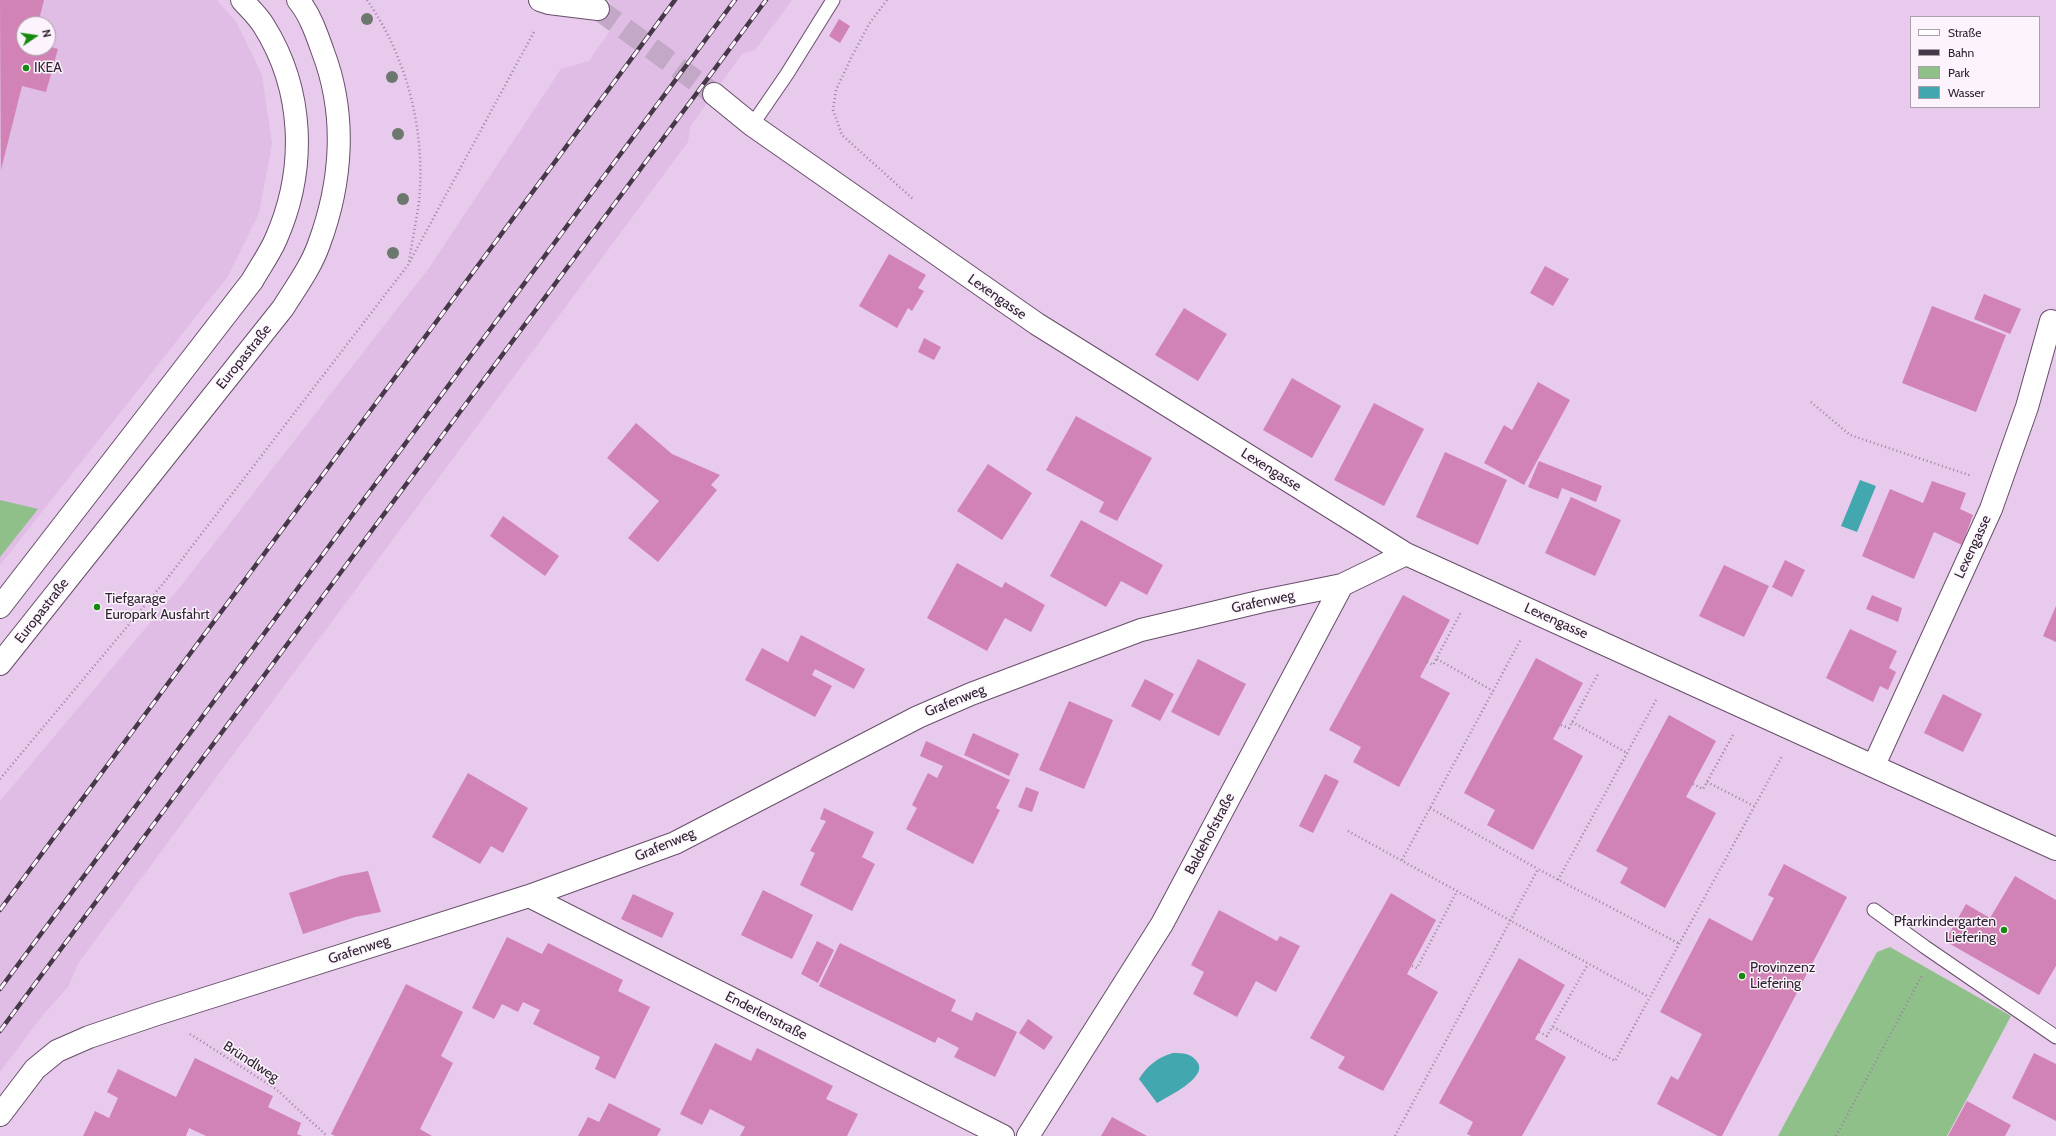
<!DOCTYPE html>
<meta charset="utf-8">
<style>
body{margin:0}
#map{position:relative;width:2056px;height:1136px;overflow:hidden;background:#e8caec;font-family:Cabin,sans-serif}
canvas{display:block}
.legend{position:absolute;left:1910px;top:16px;width:130px;height:92px;box-sizing:border-box;background:#fcf3fd;border:1px solid #aaa0ab;margin:0;padding:5px 7px;list-style:none;font-size:12px;color:#2f2431}
.legend li{display:flex;align-items:center;gap:8px;height:20px}
.legend b{width:20px;border:1px solid #aaa0ab}
.north{position:absolute;left:16px;top:16px;width:40px;height:40px;box-sizing:border-box;background:#fcf3fd;border:1px solid #aaa0ab;border-radius:50%;rotate:77deg;font-size:11px;font-weight:700;line-height:16px;text-align:center;color:#2f2431}
.north::after{content:'';display:block;margin:auto;width:14px;height:18px;background:#148a0e;clip-path:polygon(50% 0,100% 100%,50% 72%,0 100%)}
</style>
<div id="map">
<canvas width="2056" height="1136"></canvas>
<ul class="legend">
<li><b style="height:5px;background:#fff"></b>Straße</li>
<li><b style="height:5px;background:#463848"></b>Bahn</li>
<li><b style="height:11px;background:#8fc08a"></b>Park</li>
<li><b style="height:11px;background:#43a7af"></b>Wasser</li>
</ul>
<div class="north">N</div>
</div>
<script>
const c = document.querySelector('canvas').getContext('2d');
c.lineJoin = 'round';
function fillPath(path, color) {
  c.fillStyle = color;
  c.fill(path, 'evenodd');
}
function strokePath(path, color, width, dash) {
  c.strokeStyle = color;
  c.lineWidth = width;
  c.lineCap = dash ? 'butt' : 'round';
  c.setLineDash(dash || []);
  c.stroke(path);
}
function write(font, color, halo, rows, align = 'center') {
  c.font = font + ' Cabin,sans-serif';
  c.lineWidth = 3;
  c.setLineDash([]);
  c.textBaseline = 'middle';
  c.strokeStyle = halo;
  c.fillStyle = color;
  for (const [text, x, y, turn = 0] of rows) {
    c.save();
    c.translate(x, y);
    c.rotate((+turn || 0) * Math.PI / 180);
    c.textAlign = isNaN(turn) ? turn : align;
    if (halo) c.strokeText(text, 0, 0);
    c.fillText(text, 0, 0);
    c.restore();
  }
}
const built = new Path2D(`
 M0,0H217L237,23L262,75L272,144L259,213L228,276L0,565ZM24,24H48V48H24Z
 M609,0H792L755,50L742,54L690,127L688,142L79,962L68,987L42,1016L0,1072V801L181,586L429,268L561,69L589,61L622,14L610,3Z`);
const green = new Path2D(`
 M0,500L38,509L0,557Z
 M1890,947L2011,1016L1947,1136H1778L1877,952Z`);
const water = new Path2D(`
 M1860,480L1876,486L1857,532L1841,526Z
 M1173,1053C1183,1053 1192,1053 1198,1063C1207,1078 1167,1097 1157,1103L1139,1079C1147,1066 1158,1057 1173,1053Z`);
const building = new Path2D(`
 M0,0H44L38,24H24V48H48V46L58,49L46,92L22,86L1,170Z
 M839,19L850,26L840,43L829,36Z
 M889,254L926,275L918,288L924,291L912,311L908,308L897,328L859,306Z
 M1545,266L1569,279L1553,306L1530,293Z
 M1984,294L2021,309L2010,334L1974,319Z
 M1932,306L2006,335L1976,412L1902,383Z
 M1184,308L1227,334L1198,381L1155,355Z
 M924,338L941,347L934,360L918,352Z
 M1292,378L1341,406L1312,458L1263,430Z
 M1538,382L1570,400L1524,485L1484,463L1504,425L1512,430Z
 M1374,403L1424,429L1384,506L1334,480Z
 M1076,416L1152,458L1117,521L1099,512L1104,502L1046,470Z
 M636,423L672,454L720,475L711,485L717,490L658,562L628,538L659,501L607,458Z
 M1445,452L1507,480L1478,545L1416,517Z
 M1539,461L1602,486L1596,502L1562,488L1558,499L1528,487Z
 M988,464L1032,493L1002,540L957,511Z
 M1932,481L1966,493L1960,509L1973,515L1962,545L1934,532L1914,579L1862,556L1890,489L1923,503Z
 M1571,497L1621,520L1595,576L1545,553Z
 M503,516L559,556L545,576L490,536Z
 M1081,520L1163,565L1147,595L1121,581L1106,607L1050,576Z
 M1785,560L1805,570L1792,597L1772,587Z
 M957,563L1002,588L1005,582L1045,605L1031,632L1005,618L987,651L927,618Z
 M1724,565L1769,586L1744,637L1699,616Z
 M1403,595L1450,620L1420,677L1450,693L1399,787L1353,762L1361,747L1329,730Z
 M1872,595L1902,608L1898,622L1866,609Z
 M2056,606V642L2043,636Z
 M1850,629L1897,651L1889,668L1896,672L1888,690L1880,686L1873,702L1826,678Z
 M801,635L865,669L854,689L815,669L812,675L832,686L815,717L745,680L762,648L788,662Z
 M1536,658L1583,683L1553,739L1583,756L1533,850L1487,825L1495,810L1464,793Z
 M1198,659L1246,684L1219,736L1171,712Z
 M1145,679L1174,694L1160,721L1131,706Z
 M1943,694L1982,714L1963,752L1924,733Z
 M1069,701L1113,720L1084,789L1039,770Z
 M1669,715L1716,741L1686,797L1716,813L1665,908L1620,883L1628,868L1596,851Z
 M973,733L1019,754L1009,776L964,755Z
 M926,741L1010,780L996,808L1000,810L973,864L906,829L917,808L912,805L928,773L937,778L943,766L920,756Z
 M468,773L528,808L503,853L491,846L480,864L432,837Z
 M1325,774L1339,781L1313,833L1299,826Z
 M1026,787L1039,792L1032,812L1018,807Z
 M824,808L874,832L862,857L875,864L852,911L800,885L815,853L810,851L826,821L820,819Z
 M1784,864L1847,897L1722,1136H1718L1657,1104L1671,1076L1678,1080L1702,1034L1660,1012L1709,918L1752,941L1774,898L1768,895Z
 M368,871L381,912L355,917L303,934L289,893L341,876Z
 M2015,876L2056,900V966L2039,995L1945,941L1966,904L1990,918Z
 M763,890L813,915L792,959L741,935Z
 M1391,893L1436,920L1407,974L1438,992L1383,1091L1338,1068L1345,1057L1310,1038Z
 M633,894L674,913L662,938L621,919Z
 M1219,910L1277,941L1280,936L1300,946L1276,992L1256,981L1237,1017L1193,994L1204,972L1191,965Z
 M507,937L542,954L548,943L623,980L618,991L650,1007L615,1079L595,1069L600,1057L533,1024L540,1010L523,1002L518,1012L502,1004L494,1019L472,1008Z
 M817,941L834,950L818,983L801,974Z
 M840,943L956,1000L951,1011L972,1021L976,1012L1017,1032L995,1077L954,1057L959,1048L938,1037L935,1043L819,986Z
 M1519,958L1565,985L1535,1039L1566,1057L1522,1136H1471L1467,1134L1473,1122L1439,1103Z
 M406,984L463,1012L441,1056L453,1063L420,1129L432,1136H335L331,1134Z
 M1028,1019L1053,1037L1044,1050L1019,1033Z
 M715,1043L751,1061L757,1048L833,1086L826,1099L858,1114L847,1136H740L745,1127L710,1109L702,1125L680,1114Z
 M2034,1053L2056,1064V1121L2012,1098Z
 M195,1058L273,1096L268,1107L301,1123L297,1134L302,1136H206L189,1128L186,1136H83L95,1111L109,1118L118,1098L107,1092L118,1069L176,1097Z
 M1967,1101L2011,1125L2005,1136H1948Z
 M609,1103L661,1129L657,1136H578L588,1117L599,1122Z
 M1112,1117L1147,1136H1101Z`);
const streetTunnel = new Path2D(`
 M598,9L714,94`);
const path = new Path2D(`
 M367,0C407,57 426,132 419,202C416,222 412,242 409,262
 M887,0L869,24L851,58L836,90L833,110L842,135L913,199
 M1811,402L1850,435L1972,476
 M1437,659L1493,691
 M1427,662L1433,665L1461,612
 M1572,722L1627,753
 M1561,725L1569,728L1598,674
 M0,779L166,580L408,265L535,30
 M1707,782L1754,806
 M1693,784L1703,789L1733,735
 M1430,808L1538,869
 M1348,831L1649,997
 M1402,860L1521,639
 M1558,880L1656,700
 M1412,966L1417,968L1457,891
 M1553,1027L1615,1061L1782,756
 M1539,1032L1547,1036L1588,964
 M190,1034L276,1089L327,1136
 M1395,1136L1538,869L1678,943
 M1836,1136L1922,975`);
const lane = new Path2D(`
 M752,125L787,74L833,0
 M1874,910L1925,947L2056,1037`);
const street = new Path2D(`
 M540,0L549,3L598,9
 M714,94L752,125L1037,324L1406,554L2056,849
 M1874,765L1991,509L2027,407L2051,321
 M529,896L1003,1136
 M0,1115L35,1069L57,1051L89,1037L157,1014L529,896L675,843L918,717L971,694L1141,630L1263,601L1342,585
 M1028,1136L1162,924L1342,585L1406,554`);
const secondary = new Path2D(`
 M0,607L252,281C260,267 270,253 276,239C307,169 304,90 264,26C258,16 249,8 242,0
 M0,664L283,308C296,287 311,267 319,244C342,182 347,115 323,52C317,35 310,14 298,0`);
const rail = new Path2D(`
 M0,910L675,0
 M0,989L735,0
 M0,1031L766,0`);
const trees = [
 [367,19],
 [392,77],
 [398,134],
 [403,199],
 [393,253]
];
const markers = [
 [26,68,4,"#148a0e"],
 [97,607,4,"#148a0e"],
 [2004,930,4,"#148a0e"],
 [1742,976,4,"#148a0e"]
];
const poiNames = [
 ["IKEA",34,68],
 ["Tiefgarage",105,599],
 ["Europark Ausfahrt",105,615],
 ["Pfarrkindergarten",1996,922,"right"],
 ["Liefering",1996,938,"right"],
 ["Provinzenz",1750,968],
 ["Liefering",1750,984]
];
const streetNames = [
 ["Lexengasse",997,297,35],
 ["Europastraße",244,357,-51],
 ["Lexengasse",1271,470,32],
 ["Lexengasse",1973,547,-65],
 ["Grafenweg",1263,602,-12],
 ["Europastraße",42,611,-52],
 ["Lexengasse",1556,621,24],
 ["Grafenweg",955,701,-22],
 ["Baldehofstraße",1210,834,-62],
 ["Grafenweg",665,845,-23],
 ["Grafenweg",359,950,-18],
 ["Enderlenstraße",766,1016,27],
 ["Bründlweg",251,1062,33]
];
fillPath(built, '#dfbde4');
fillPath(green, '#8fc08a');
fillPath(water, '#43a7af');
fillPath(building, '#d283b5');
strokePath(streetTunnel, '#c3a9c7', 22, [22, 11]);
strokePath(lane, '#684e6b', 15);
strokePath(street, '#684e6b', 24);
strokePath(secondary, '#684e6b', 24);
strokePath(path, '#9a849d', 2.5, [1, 3]);
strokePath(lane, '#fff', 13);
strokePath(street, '#fff', 22);
strokePath(secondary, '#fff', 22);
strokePath(rail, '#463848', 4.5);
strokePath(rail, '#fcf3fd', 3, [9]);
c.fillStyle = '#6c786d';
for (const [x, y] of trees) {
  c.beginPath();
  c.arc(x, y, 6, 0, 2 * Math.PI);
  c.fill();
}
for (const [x, y, r, color] of markers) {
  const dot = new Path2D();
  dot.arc(x, y, r, 0, 2 * Math.PI);
  c.fillStyle = color;
  c.fill(dot);
  strokePath(dot, '#fcf3fd', 1.5);
}
write('14px', '#2f2431', '#fcf3fd', poiNames, 'left');
write('14px', '#2f2431', '#fcf3fd', streetNames);
</script>
